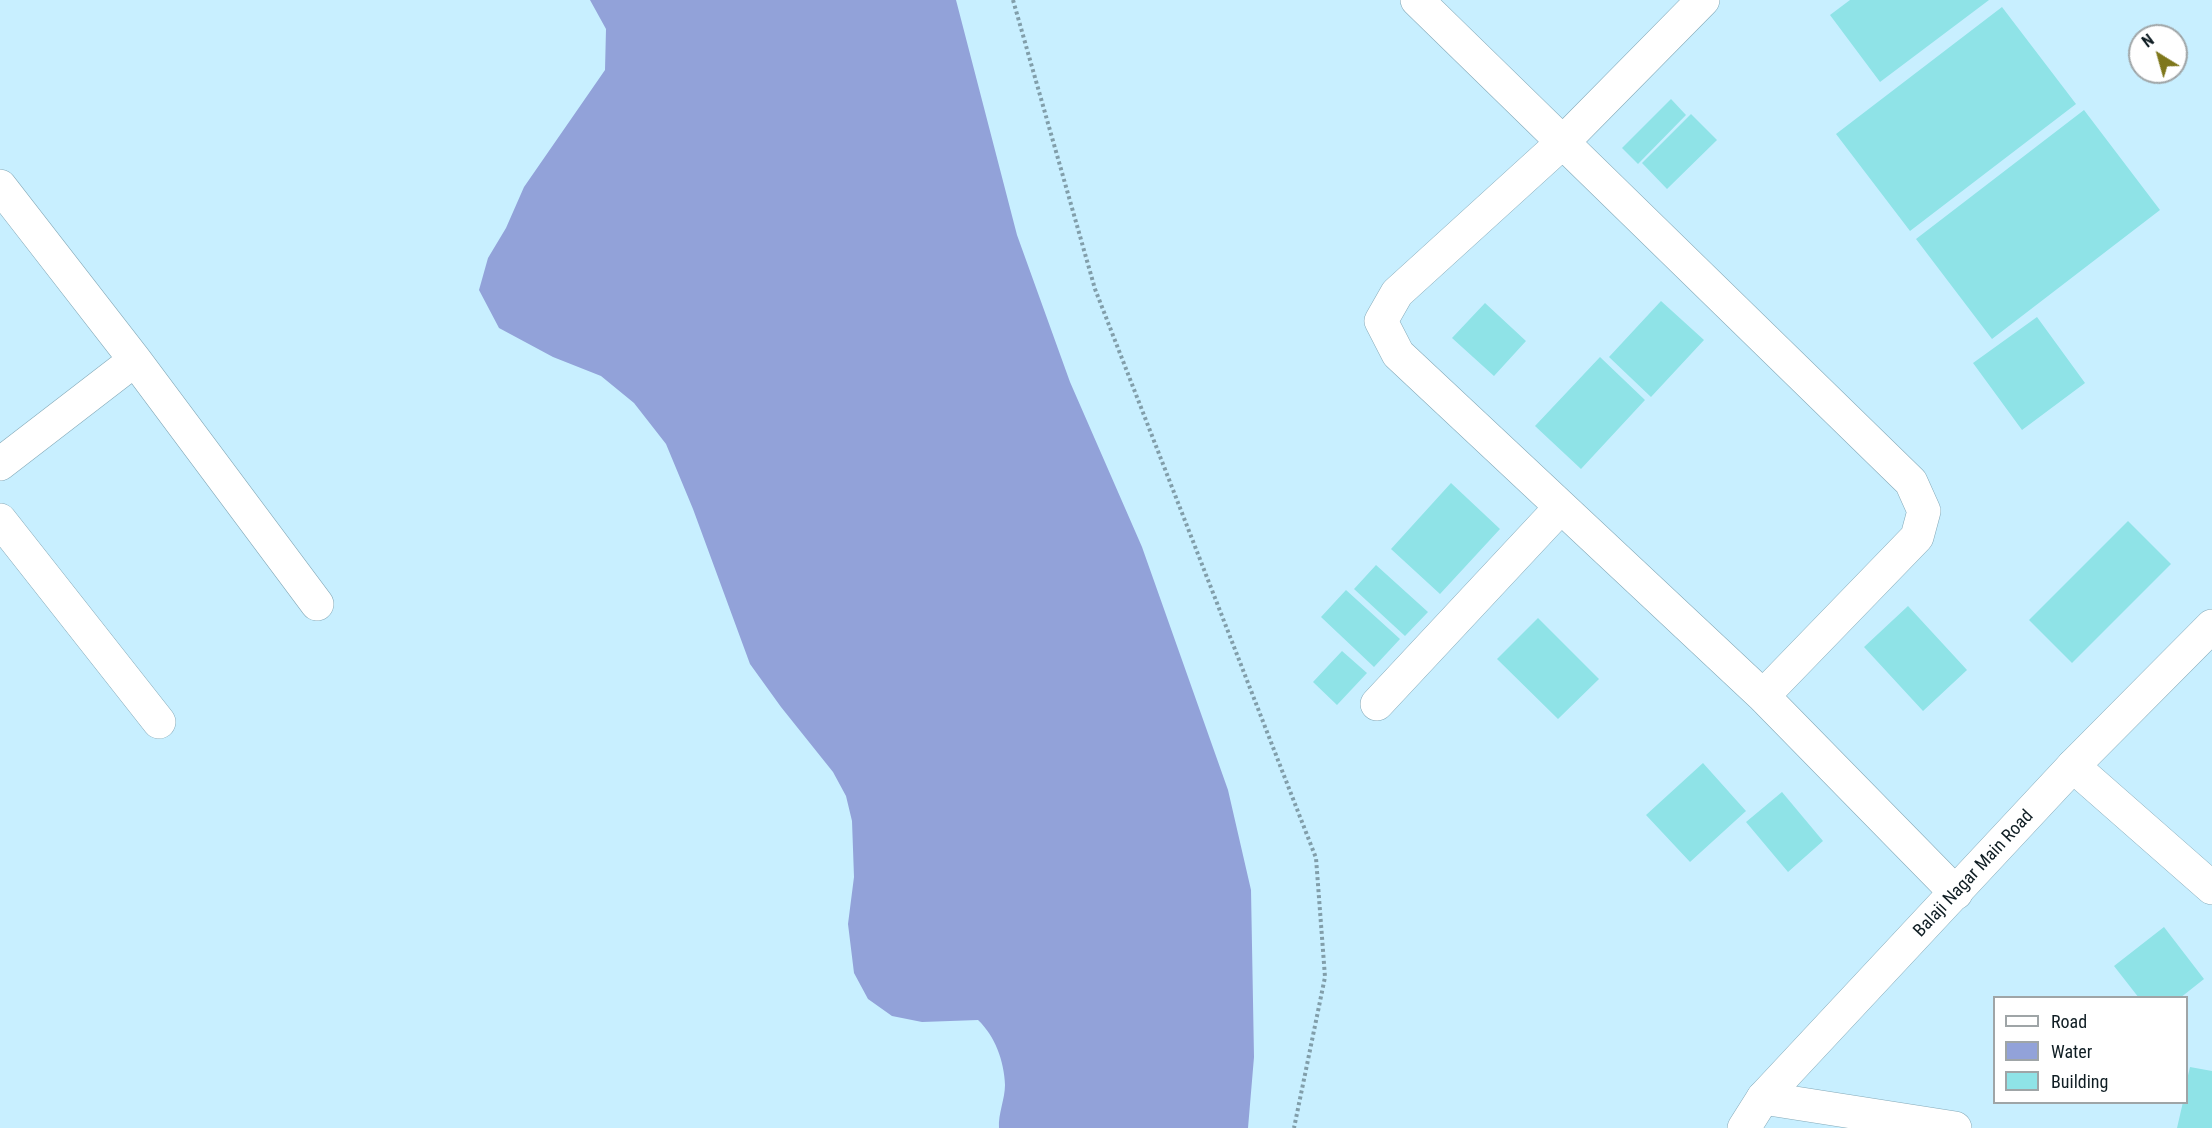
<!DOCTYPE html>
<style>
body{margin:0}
#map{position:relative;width:2212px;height:1128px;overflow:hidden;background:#c8efff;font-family:"Roboto Condensed",sans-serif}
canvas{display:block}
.legend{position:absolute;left:1993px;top:996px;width:195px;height:108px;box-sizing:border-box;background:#fff;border:2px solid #9fa5a7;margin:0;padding:8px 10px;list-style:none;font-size:18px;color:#0f1d23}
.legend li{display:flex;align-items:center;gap:12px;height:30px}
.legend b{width:30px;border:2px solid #9fa5a7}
.north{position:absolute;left:2128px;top:24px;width:60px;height:60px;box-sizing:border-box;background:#fff;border:2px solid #9fa5a7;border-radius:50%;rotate:323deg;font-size:16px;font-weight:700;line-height:24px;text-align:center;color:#0f1d23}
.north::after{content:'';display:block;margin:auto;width:21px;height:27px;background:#7e771b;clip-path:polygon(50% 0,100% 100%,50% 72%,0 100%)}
</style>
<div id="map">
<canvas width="2212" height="1128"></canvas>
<ul class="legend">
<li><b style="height:8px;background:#fff"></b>Road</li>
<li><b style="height:16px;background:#92a2d9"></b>Water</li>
<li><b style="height:16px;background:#8fe3e7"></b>Building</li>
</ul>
<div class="north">N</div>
</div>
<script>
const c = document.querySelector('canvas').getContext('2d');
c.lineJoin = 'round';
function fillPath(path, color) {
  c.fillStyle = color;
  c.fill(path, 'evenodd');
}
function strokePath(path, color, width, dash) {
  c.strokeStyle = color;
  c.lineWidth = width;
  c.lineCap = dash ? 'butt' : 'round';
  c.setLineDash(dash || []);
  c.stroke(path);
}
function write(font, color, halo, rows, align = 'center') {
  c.font = font + ' "Roboto Condensed",sans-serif';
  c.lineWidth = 4.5;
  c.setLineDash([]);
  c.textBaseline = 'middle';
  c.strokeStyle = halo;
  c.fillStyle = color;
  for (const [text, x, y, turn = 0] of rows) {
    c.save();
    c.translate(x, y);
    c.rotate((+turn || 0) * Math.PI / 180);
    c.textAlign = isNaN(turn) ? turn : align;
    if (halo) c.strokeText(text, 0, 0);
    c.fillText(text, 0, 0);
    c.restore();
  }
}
const water = new Path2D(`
 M590,0H956L1017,235L1070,382L1142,547L1228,790L1251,890L1254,1057L1248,1128H999C998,1114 1005,1099 1005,1085C1004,1061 995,1036 978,1020L922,1022L892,1016L868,999L854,973L848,924L854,877L852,821L846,796L833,772L781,707L750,664L693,509L666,444L634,403L601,376L553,357L499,328L479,290L488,258L506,228L524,187L605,70L606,29Z`);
const building = new Path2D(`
 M1850,0H1989L1880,82L1830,15Z
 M2002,7L2076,104L1910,231L1836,134Z
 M1671,99L1686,115L1638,164L1622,148Z
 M2084,110L2160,210L1992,339L1916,239Z
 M1691,114L1717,140L1667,189L1642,163Z
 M1661,301L1704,340L1651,397L1609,357Z
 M1485,303L1526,341L1494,376L1452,338Z
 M2037,317L2085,383L2022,430L1973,363Z
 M1600,357L1645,400L1581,469L1535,426Z
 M1451,483L1500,529L1440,594L1391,549Z
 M2128,521L2171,564L2072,663L2029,620Z
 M1376,565L1428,612L1405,636L1354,589Z
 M1346,590L1400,639L1374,667L1321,617Z
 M1908,606L1967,670L1923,711L1864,647Z
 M1538,618L1599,679L1558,719L1497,659Z
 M1342,651L1367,673L1337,705L1313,682Z
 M1703,763L1746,811L1690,862L1646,815Z
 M1782,792L1823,841L1788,872L1746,822Z
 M2164,927L2204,979L2180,998H2139L2114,966Z
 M2190,1067L2212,1071V1128H2177L2183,1102H2186V1084Z`);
const path = new Path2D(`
 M1013,0L1095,289L1316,858L1325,977L1294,1128`);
const street = new Path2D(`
 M1417,0L1911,482L1924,511L1917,537L1763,696
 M1703,0L1563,142L1397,293L1381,321L1398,354L1763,696L1956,893
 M0,186L135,360L317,604
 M0,464L135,360
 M0,520L159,722
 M1377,704L1561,507
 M2073,766L2212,888
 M1763,1098L1955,1128`);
const secondary = new Path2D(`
 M1744,1128L1763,1098L2073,766L2212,626`);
const streetNames = [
 ["Balaji Nagar Main Road",1974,874,-47]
];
fillPath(water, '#92a2d9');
fillPath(building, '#8fe3e7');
strokePath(street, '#84a9b8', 34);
strokePath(secondary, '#84a9b8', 34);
strokePath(path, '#819eaa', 4, [3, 3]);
strokePath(street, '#fff', 33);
strokePath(secondary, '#fff', 33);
write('18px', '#0f1d23', '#fff', streetNames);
</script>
